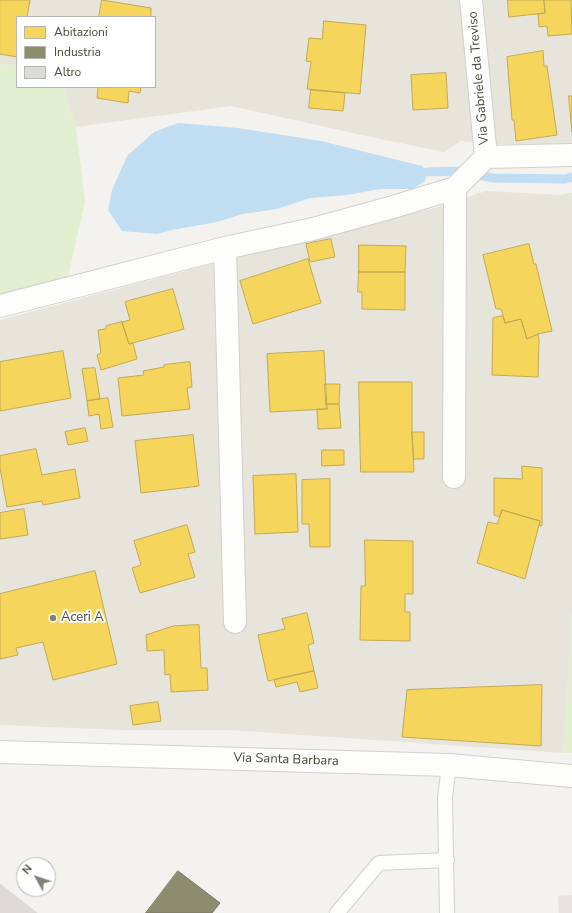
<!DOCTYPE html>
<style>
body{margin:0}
#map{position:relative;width:572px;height:913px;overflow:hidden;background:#f4f2ee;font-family:"Nunito Sans",sans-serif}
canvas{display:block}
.legend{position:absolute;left:16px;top:16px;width:140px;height:72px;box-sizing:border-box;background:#fff;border:1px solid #b7b4b0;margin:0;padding:5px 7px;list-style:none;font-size:12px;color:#4b4439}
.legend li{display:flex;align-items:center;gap:8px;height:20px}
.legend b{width:20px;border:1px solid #b7b4b0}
.north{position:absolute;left:16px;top:857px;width:40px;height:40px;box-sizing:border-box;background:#fff;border:1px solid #b7b4b0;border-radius:50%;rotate:310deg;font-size:11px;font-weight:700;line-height:16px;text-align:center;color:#4b4439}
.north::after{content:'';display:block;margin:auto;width:14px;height:18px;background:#868178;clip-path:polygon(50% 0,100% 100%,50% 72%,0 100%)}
</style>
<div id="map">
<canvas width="572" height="913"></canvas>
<ul class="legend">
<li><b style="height:11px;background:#f6d55c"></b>Abitazioni</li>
<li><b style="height:11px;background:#8c8c6e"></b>Industria</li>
<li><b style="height:11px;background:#dedbd6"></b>Altro</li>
</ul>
<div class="north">N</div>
</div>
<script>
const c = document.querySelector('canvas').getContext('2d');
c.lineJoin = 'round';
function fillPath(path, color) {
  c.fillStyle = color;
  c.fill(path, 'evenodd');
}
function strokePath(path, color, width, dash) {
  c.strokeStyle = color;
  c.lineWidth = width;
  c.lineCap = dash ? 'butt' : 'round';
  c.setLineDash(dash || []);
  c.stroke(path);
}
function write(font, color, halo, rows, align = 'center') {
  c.font = font + ' "Nunito Sans",sans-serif';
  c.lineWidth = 4;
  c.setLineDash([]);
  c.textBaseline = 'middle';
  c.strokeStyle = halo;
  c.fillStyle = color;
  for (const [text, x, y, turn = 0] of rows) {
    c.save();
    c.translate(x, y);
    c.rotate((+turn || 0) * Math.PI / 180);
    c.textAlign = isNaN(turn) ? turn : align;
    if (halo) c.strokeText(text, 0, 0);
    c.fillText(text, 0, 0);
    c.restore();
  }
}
const residential = new Path2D(`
 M0,0H572V144H494L461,141L444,152L371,137L231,106L76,127L64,87H155V17H17V66L0,64Z
 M486,191L560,195L572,193V614L563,753L230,730H121L0,725V320L211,264L438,207Z`);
const green = new Path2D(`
 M0,64L17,66V87H64L76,127L85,201L68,277L0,295Z
 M571,614H572V753H563Z`);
const parking = new Path2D(`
 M572,895V913H559L558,896Z`);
const water = new Path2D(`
 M178,123L238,128L321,141L422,166L427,172L425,181L412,189H380L347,195L310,198L277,209L243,214L217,222L172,230L157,234L122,231L108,210L112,190L127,156L154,132Z`);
const homes = new Path2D(`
 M0,0H30L27,17H17V57L0,54Z
 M102,0L151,8V17H99Z
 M508,0H544L545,13L509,17Z
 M544,0H571L572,34L548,36L547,26L539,27L538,14L545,13Z
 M324,21L366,25L360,94L307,89L311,62L306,61L309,38L322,39Z
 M543,51L544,66H547L557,135L516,141L514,120H512L507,57Z
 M446,73L448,108L413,110L411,75Z
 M96,87H141L140,93L129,91L128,103L97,98L98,87Z
 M311,90L345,93L343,111L309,108Z
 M569,96H572V132Z
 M331,239L335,257L310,262L306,244Z
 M529,244L534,264H536L552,331L538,334L527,339L521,319L505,323L501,309H496L483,255Z
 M359,245L406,246L405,272H359Z
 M308,259L321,303L253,324L240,281Z
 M359,272H405V310L362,309V292H358Z
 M173,289L184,329L129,344L122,322L130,320L125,302Z
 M503,316L505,323L521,319L527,339L538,334L539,340L538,377L492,375L493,318Z
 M122,322L129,344L133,343L137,359L101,370L97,355L101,353L98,330L106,329V326Z
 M63,351L71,398L0,411V362Z
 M324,351L327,409L270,412L267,354Z
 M190,362L192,387L187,388L190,409L122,416L118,378L144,375L143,371L164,367V365Z
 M95,368L100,399L87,401L82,369Z
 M359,382H412V432L414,472H361Z
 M325,384H340L339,404H326Z
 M108,398L113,427L101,429L99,414L89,416L87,401Z
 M326,404H339L341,428L318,429L317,409H327Z
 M85,428L88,441L68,445L65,432Z
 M412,432H424V459H414Z
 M193,435L199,486L141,493L135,441Z
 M36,449L42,475L75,469L80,498L43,505L42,501L7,507L0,468V456Z
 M322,450H344V465L322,466Z
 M522,466L542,468V526L539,525L540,521L502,510L500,517L494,515V478L522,479Z
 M296,474L298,532L255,534L253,476Z
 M330,479V547H310L309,524H302V480Z
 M24,509L28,535L0,539V513Z
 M502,510L540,521L525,579L477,563L488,522L497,524Z
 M187,525L195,552L188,554L195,577L140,593L132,568L141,565L134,541Z
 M365,540L413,541V594H405V612H410V641L360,640L361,586H365Z
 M95,571L117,664L53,680L43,642L16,648L18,655L0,659V594Z
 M307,613L314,643L308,645L314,671L268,681L258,635L285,629L282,619Z
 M199,625L201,668H207L208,690L171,692L170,674L165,675L164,650L147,651L146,635L173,626Z
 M314,671L318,688L300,692L297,682L276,687L274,680Z
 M542,685L541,746L402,737L407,690Z
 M158,702L161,721L133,725L130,706Z`);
const industry = new Path2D(`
 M178,871L220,903L212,913H146Z`);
const stream = new Path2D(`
 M427,172L459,171L493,178L565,179L572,177`);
const building = new Path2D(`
 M0,884L37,913H0Z`);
const service = new Path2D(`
 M337,913L379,863L447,860
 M447,913L445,798L449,765`);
const minor = new Path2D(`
 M471,0L486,157
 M225,248L235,622
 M0,306L225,248L313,229L393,207L455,188L486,157L572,155
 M454,477L455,188`);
const tertiary = new Path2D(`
 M0,752L449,765L572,776`);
const markers = [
 [53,618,4,"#868178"]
];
const streetNames = [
 ["Via Gabriele da Treviso",479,78,-95],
 ["Via Santa Barbara",286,760,2]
];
const poiNames = [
 ["Aceri A",61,618]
];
fillPath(residential, '#e7e4dc');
fillPath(green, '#e1eecf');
fillPath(parking, '#e6e3df');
fillPath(water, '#c0ddf1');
fillPath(homes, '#f6d55c');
strokePath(homes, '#c3aa52', 1);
fillPath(industry, '#8c8c6e');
strokePath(industry, '#78765e', 1);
strokePath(stream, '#c0ddf1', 9);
fillPath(building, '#dedbd6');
strokePath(building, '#dcd9d4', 1);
strokePath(service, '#d2d0cb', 16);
strokePath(minor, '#d2d0cb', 24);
strokePath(tertiary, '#d2d0cb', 24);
strokePath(service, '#fdfdfc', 14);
strokePath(minor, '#fdfdfc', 22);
strokePath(tertiary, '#fdfdfc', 22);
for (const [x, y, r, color] of markers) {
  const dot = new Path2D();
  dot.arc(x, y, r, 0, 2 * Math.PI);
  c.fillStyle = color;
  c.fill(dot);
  strokePath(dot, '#fff', 1.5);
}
write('13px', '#4b4439', '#fff', streetNames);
write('13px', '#4b4439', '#fff', poiNames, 'left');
</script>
